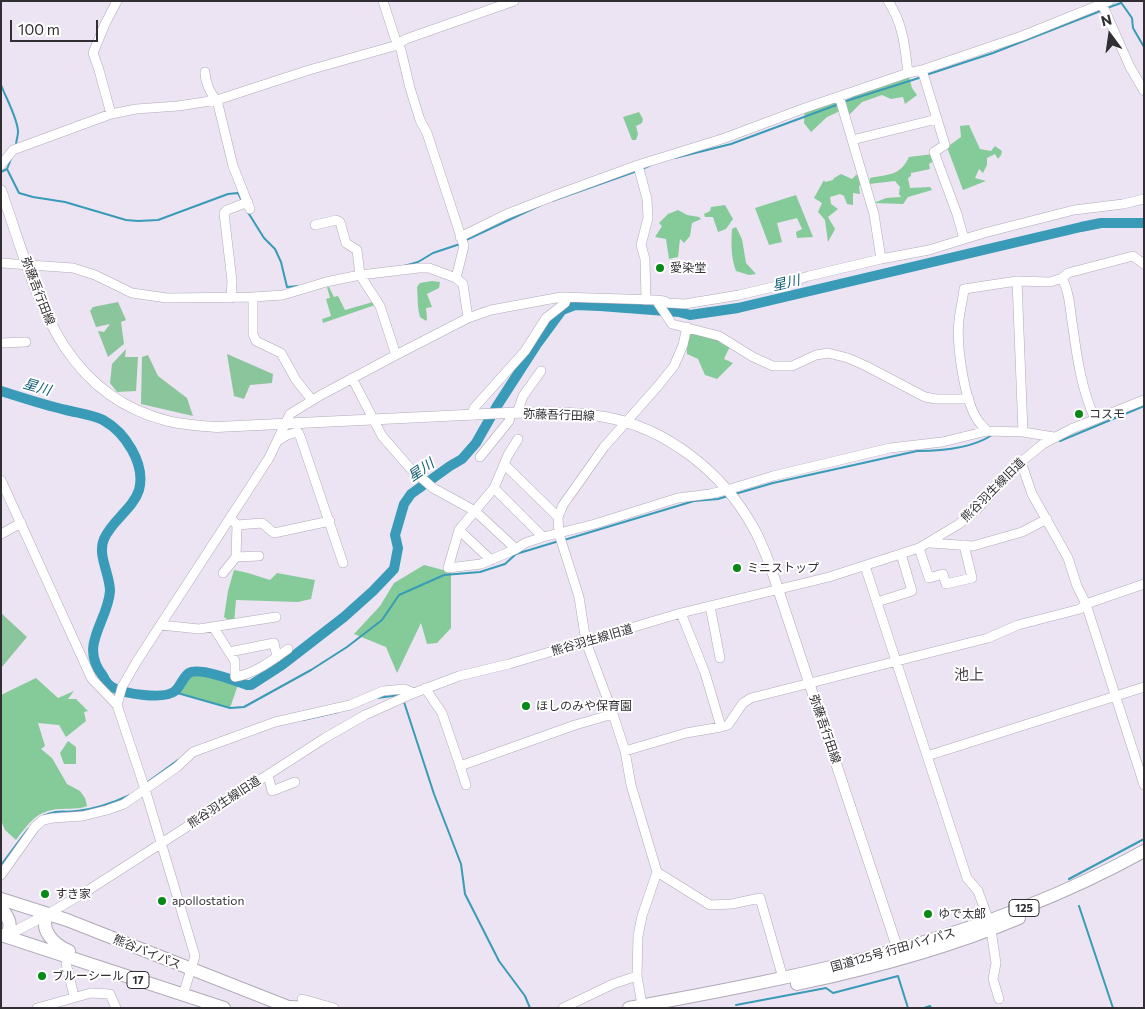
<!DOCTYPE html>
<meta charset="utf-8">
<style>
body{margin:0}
#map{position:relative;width:1145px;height:1009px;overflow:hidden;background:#ece4f3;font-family:Commissioner,sans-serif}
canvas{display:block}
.frame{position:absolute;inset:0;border:2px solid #312e34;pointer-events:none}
.north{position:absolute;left:1085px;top:10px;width:50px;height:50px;-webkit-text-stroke:4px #fff;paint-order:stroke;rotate:346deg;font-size:14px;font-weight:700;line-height:20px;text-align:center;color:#312e34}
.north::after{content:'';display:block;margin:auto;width:18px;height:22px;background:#312e34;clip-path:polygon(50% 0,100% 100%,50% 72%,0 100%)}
.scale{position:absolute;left:10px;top:20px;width:88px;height:22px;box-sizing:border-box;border:2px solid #312e34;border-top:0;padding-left:6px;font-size:15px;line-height:18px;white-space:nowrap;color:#312e34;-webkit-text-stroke:4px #fff;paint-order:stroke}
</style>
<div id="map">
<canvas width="1145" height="1009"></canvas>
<div class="frame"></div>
<div class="north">N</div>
<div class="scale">100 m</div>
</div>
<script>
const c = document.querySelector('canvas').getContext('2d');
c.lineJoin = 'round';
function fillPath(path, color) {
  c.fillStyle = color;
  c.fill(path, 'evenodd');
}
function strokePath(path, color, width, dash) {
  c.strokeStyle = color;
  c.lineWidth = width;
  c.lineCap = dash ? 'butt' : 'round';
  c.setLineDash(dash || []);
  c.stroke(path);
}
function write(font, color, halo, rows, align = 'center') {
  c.font = font + ' Commissioner,"Noto Sans JP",sans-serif';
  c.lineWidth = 4;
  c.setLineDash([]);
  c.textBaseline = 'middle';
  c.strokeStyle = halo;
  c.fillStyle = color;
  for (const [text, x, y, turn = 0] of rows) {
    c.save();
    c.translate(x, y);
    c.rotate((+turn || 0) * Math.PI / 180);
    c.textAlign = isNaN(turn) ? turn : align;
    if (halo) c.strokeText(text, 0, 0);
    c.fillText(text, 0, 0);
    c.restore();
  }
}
const green = new Path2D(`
 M118,302L126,320L121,322L124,344L108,357L98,331L104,332L110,324L96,327L90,311L93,307Z
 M126,349L125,357H138L136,391L117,392L110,383L112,364Z
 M227,354L273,374L272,383L250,385L244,399L234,396Z
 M148,355L158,376L187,398L193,416L141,404L142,357Z
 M1,613L27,637L1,668Z`);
const forest = new Path2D(`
 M908,73L912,88L917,95L905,104L903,97L891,99L882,95L862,102L849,115L844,101L851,98L855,93Z
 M832,99L840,102V111L827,117L811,132L804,123L805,108Z
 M639,112L643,119L642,123L636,126L638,134L636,140H632L623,117Z
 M969,125L980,149L991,151L995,146L1002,151L1001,155L998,159L995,154L987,158V165L983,173L979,169L975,178L986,181L963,190L947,147L961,137L960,126Z
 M933,154L934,161L929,164L930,169L911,173V176L908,178L910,188L930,187L932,190L908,197L903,204L874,203L886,198L901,197L899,194L900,187L895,181L869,184L870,178C889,174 900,176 909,157Z
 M841,174L852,179L856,175L866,176L865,182L859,186L860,194L853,193V205L847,204L844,196L840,194L830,197L831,204L838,209L828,217L835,229L828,242L825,220L818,212L822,203L814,198L824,180L825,182L833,180L834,178Z
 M796,195L813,237L797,238L796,232L802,229L797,218L777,223L782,242L769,245L755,208Z
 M725,205L733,219L726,229L718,232L713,217H705L704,214L710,211L711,207Z
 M678,210L687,215L699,217L701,219L692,223L690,236L684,243L680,239L678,257L669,259L666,239L655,237L662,226L659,223L668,214Z
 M736,227L742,239L746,263L756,274L749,275L736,271C731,257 731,244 732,229Z
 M432,281L440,282L439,288L427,294L432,307L426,308L427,319L426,321L420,317C417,306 418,298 417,287L420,283Z
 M327,287H329L334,297L338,296L345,310L373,302L375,305L323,323L322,319L331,316L326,299L330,298Z
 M686,330L731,344L724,359L733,363L717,379L705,375L698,359L687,354Z
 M424,565L451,572V628L437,643L427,644L421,623L397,673L386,647L354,634L380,606L394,583Z
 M234,570L248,573L270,580L277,573L315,580L311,599L298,602L236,600L234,624L224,617L228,591Z
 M198,671L239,682L230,708L174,692L189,673Z
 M36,678L58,698L74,691L68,699H76L88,711L84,712L86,721L66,737L59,725L38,723L45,746L41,749L52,758L67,784L80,791L85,798L87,806C78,810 70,808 60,809C37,810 29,823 16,840L5,830L1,820V695Z
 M68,741L76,747V764H64L60,753Z`);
const stream = new Path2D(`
 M1120,1L1132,18L1133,28L1144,47
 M1107,8L1121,3
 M926,75L993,53L1103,10
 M1,85C6,98 18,119 18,132C18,136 16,141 16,145
 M843,102L922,77
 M675,158L731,144L839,104
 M7,169L19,193L33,197L65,202L126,220L138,221L158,220L228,194L238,193L242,201
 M642,169L651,165
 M1,172L7,169L11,159
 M552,201L637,171
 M244,206L264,238L275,249L281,262L287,287L299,286
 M466,240L541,205
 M404,266L418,262L433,253L460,244
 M1060,441L1144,406
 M735,494L773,483L917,451C941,451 971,449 992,435
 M564,540L694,501L718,499L728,496
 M174,692L230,708L244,707L311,670L347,647L382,620L399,595L444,575L480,572L505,564L516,554L559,541
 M377,698L400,695
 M404,702L434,794L461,864L465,894L499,961L525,996L530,1008
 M303,720L338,712
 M145,784L178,760
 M43,816C59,809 62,813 77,811C96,809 113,803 130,795
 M1,865L28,829
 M1069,879L1144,839
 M1079,906L1113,1008
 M736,1005L826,988L833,993L898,976L908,1008
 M924,1008L930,1006L931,1008`);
const river = new Path2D(`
 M1,391C23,398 44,405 66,410C78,413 93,415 103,420C125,432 146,464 139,490C133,509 112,520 104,539C97,555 110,574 110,591C108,622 78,645 103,676C105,680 108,685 112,687C124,694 164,700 175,691C180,687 183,677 189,673C199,667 236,681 247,685H251L282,665L344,617L373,591L394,569L398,548L395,535L404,504L411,494L450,466L462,459L476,443L497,406L537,344L562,310L575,305L600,306L679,312L690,315L738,308L1081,227L1101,223H1144`);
const minor = new Path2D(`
 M383,1L395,38L401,50L410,88L420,120L427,133L464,246L456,278
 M888,1C903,23 905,47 908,73
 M1102,4L1130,67L1144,91
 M922,70L945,145L934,152L957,214L964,239
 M205,72C205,81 210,94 217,100L233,166L250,209
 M839,96L874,214L881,259
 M111,114L99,70L93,53L105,24L117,1
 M852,140L937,119
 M1,165L13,150L111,114L136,109L178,106L217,100L309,70L394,46L406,39L514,1
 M638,165L647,199L648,218L641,245L645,259L646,300
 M315,225L336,220L340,222L346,243L357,250L360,275L380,306L396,355
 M460,237L507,214L556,195L638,165L725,138L805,108L908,73L922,70L1022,36L1109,1
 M1,263L73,268L95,275L132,293L167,298L253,297L283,295L326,282L360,275L419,268H429L456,278L463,284L468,318
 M1062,278C1070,293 1070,311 1073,328C1077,358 1082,391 1095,419
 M1017,281L1023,432
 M253,297V334L256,341L281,353L296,380L312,400
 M231,298L232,281L224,213L227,210L248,202
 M656,300L672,324L719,336L753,357L773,366H792L816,355L828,353L848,358L866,366L925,397L936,399H969
 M1,343L26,342
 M352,378L382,436L409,467L433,488L475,511L516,549L525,543L543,537L595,524L678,498L710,494L727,490L773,476L890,448L942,442L987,431L1023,432L1054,437
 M517,413L523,396L541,371
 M472,415L474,408L525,351L546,318L565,303L567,297
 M987,431C984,427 979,423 977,419C964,399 956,343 959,320C960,310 963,299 964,289L1017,281L1050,282L1062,278L1068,273L1133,256L1144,264
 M279,440L287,435L298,432L300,436L343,563
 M480,457L509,421L511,413
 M1021,462L1032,494L1068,558L1077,586L1086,604L1144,785
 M504,464L558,517
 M1,480L89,673L92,679L117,705
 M494,488L508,455L518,439
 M230,518L237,525L262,523L274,533L330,521
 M459,530L491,560
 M1,534L21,523
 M930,543L973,546L1022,532L1047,519
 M919,548L929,578L943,574L946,584L972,578L964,545
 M516,549L481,564L448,568L459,530L494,488L543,537
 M236,557L259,556
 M865,566L967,878L978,891L989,921
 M223,573L236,557L237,525
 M877,602L912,591L901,554
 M710,606L720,658
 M681,613L705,673L721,727
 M161,625L199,629L276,617
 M214,628L229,652L274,643L277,657
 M229,652L235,661V677C254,674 273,660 288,649
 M425,688L442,713L460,766L575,725L613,714
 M625,751L686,733L721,727L728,725L743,703L751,698L988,638L1018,625L1080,609L1086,604L1144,584
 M927,756L1144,687
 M460,766L466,785
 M268,775L272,791L295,782
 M657,872L710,905L732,904L760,898L783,978
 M1,875L35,827L43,820L53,818L83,816L107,810L124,804L177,767L193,752L275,722L350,705L383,691L404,689L414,693
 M48,914L87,891L325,738L365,715L414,693L459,676L509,664L681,613L829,577L919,548L959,524L977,509L1021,462L1043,444L1071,429L1144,400
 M991,930L996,963L993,979L999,999
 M66,963L74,996
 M183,995L195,956L145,789L117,705L122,687L137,661L269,458L290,414L321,395L396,355L468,318L491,310L561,297L656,300L664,301L668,303L685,304L739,295L777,286L809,276L881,259L929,250L984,233L1074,210L1123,204L1144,199
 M302,999L334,1008
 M642,1005L637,976L638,936L642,916L657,872L631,785L625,751L613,714L586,642L579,597L559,534L558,517L563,505L604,447L658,386L674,366L683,345L687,327
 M37,1008L91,993L110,994L116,1008
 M563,1008L613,984L637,976`);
const major = new Path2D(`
 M1,190C35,285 55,393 168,421C184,425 201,426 217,427L506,413C539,412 573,411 605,417C667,428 723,473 753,527C760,539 765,552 770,565L900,956
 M4,937L48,914`);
const highway = new Path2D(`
 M1,899L67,920L291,1008
 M1,908C9,917 13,927 6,936
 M48,914C38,930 55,945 69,951
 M1,935L224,1008
 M797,984C873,968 948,948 1019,918
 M290,1007L310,1008
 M629,1008C810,975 982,941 1144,851`);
const markers = [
 [660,268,5,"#068a15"],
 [1079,414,5,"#068a15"],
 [737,568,5,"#068a15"],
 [526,706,5,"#068a15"],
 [45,894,5,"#068a15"],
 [162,901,5,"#068a15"],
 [928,914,5,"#068a15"],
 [42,976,5,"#068a15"]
];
const shields = [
 [1024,908,30],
 [138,980,22]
];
const shieldNames = [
 ["125",1024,908],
 ["17",138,980]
];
const poiNames = [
 ["愛染堂",670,268],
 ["コスモ",1089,414],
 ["ミニストップ",747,568],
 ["ほしのみや保育園",536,706],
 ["すき家",55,894],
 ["apollostation",172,901],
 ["ゆで太郎",938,914],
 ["ブルーシール",52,976]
];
const streetNames = [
 ["弥藤吾行田線",38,291,69],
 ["弥藤吾行田線",559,415,2],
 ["熊谷羽生線旧道",993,490,-45],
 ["熊谷羽生線旧道",592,640,-16],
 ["弥藤吾行田線",825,729,71],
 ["熊谷羽生線旧道",224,802,-33],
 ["国道125号 行田バイパス",893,950,-16],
 ["熊谷バイパス",147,952,22]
];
const waterNames = [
 ["星川",786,283,-13],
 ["星川",37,387,16],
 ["星川",421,470,-34]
];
const quarterNames = [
 ["池上",969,675]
];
fillPath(green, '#8bc59b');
fillPath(forest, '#85ca99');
strokePath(stream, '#399bb7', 2);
strokePath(river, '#399bb7', 10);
strokePath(minor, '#b0a9b7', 10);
strokePath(major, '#b0a9b7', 11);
strokePath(highway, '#b0a9b7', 14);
strokePath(minor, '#fff', 9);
strokePath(major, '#fff', 10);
strokePath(highway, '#fff', 12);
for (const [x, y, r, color] of markers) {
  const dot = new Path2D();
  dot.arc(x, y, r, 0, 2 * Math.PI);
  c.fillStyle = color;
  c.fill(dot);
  strokePath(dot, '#fff', 2);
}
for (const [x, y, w] of shields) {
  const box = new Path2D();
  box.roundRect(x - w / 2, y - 8.5, w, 17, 4);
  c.fillStyle = '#fff';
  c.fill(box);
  strokePath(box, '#312e34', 1);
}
write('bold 11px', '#312e34', null, shieldNames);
write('12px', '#312e34', '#fff', poiNames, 'left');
write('12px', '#312e34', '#fff', streetNames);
write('italic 14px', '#136075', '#fff', waterNames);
write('15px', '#4c4652', '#fff', quarterNames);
</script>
